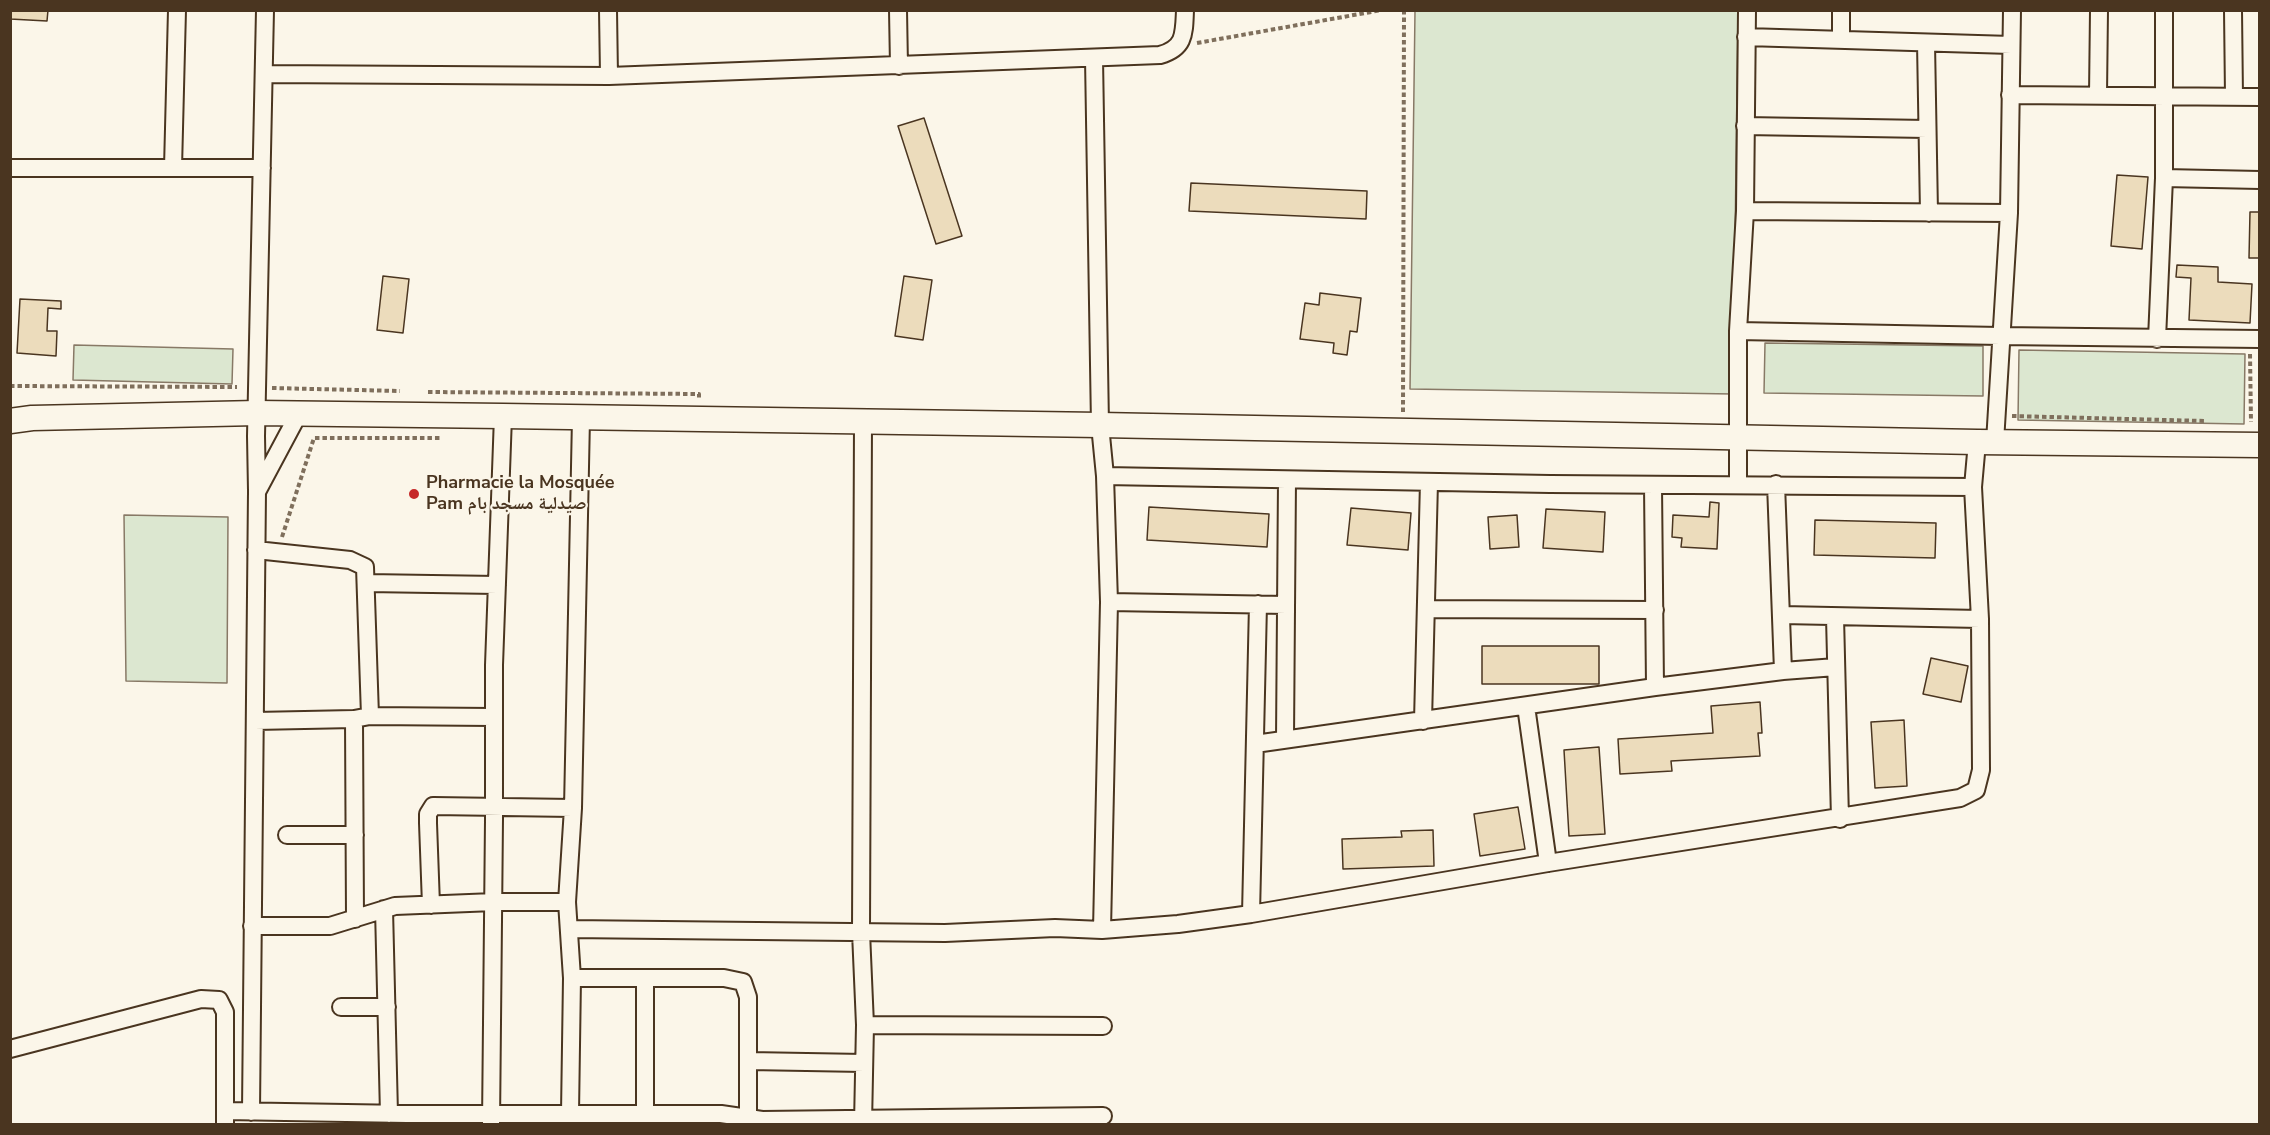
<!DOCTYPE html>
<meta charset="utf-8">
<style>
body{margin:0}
#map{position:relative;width:2270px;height:1135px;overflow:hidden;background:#fbf6e9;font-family:"Nunito Sans",sans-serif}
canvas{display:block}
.frame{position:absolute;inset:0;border:12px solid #4a3520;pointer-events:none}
</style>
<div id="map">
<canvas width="2270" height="1135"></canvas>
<div class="frame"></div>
</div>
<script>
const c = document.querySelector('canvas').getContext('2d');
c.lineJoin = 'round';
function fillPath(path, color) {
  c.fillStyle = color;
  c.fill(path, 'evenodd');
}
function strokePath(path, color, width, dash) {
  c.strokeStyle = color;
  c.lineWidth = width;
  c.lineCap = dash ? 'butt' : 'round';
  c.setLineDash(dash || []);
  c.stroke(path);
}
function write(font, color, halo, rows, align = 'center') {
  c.font = font + ' "Nunito Sans","Noto Naskh Arabic",sans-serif';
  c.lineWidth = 4.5;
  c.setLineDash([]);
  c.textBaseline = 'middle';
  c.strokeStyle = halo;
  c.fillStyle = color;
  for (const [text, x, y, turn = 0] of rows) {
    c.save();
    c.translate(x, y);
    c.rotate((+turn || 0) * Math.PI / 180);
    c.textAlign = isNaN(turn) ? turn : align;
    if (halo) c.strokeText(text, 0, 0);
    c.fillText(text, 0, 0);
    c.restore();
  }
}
const green = new Path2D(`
 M1415,11H1738L1733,394L1410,389Z
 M1765,343L1983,346V396L1764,393Z
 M74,345L233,349L232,384L73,380Z
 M2019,350L2245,354L2244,424L2018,420Z
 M124,515L228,517L227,683L126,681Z`);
const building = new Path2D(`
 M10,10H48L47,21L10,19Z
 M924,118L962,236L936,244L898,126Z
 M2117,175L2148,177L2142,249L2111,246Z
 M1191,183L1367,191L1366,219L1189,211Z
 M2250,212H2260V258H2249Z
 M2177,265L2218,267V282L2252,284L2250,323L2189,320L2191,278L2176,277Z
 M383,276L409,279L403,333L377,330Z
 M904,276L932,280L923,340L895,336Z
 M1320,293L1361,298L1357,332L1350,331L1347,355L1333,353L1334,343L1300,339L1305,303L1319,305Z
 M20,299L61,301V309L48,308L47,331H57L56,356L17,353Z
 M1710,502L1719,503L1717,549L1681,547L1682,538L1672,537L1673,515L1709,517Z
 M1149,507L1269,514L1267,547L1147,540Z
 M1351,508L1411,513L1408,550L1347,545Z
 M1546,509L1605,512L1603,552L1543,548Z
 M1517,515L1519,547L1490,549L1488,517Z
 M1815,520L1936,523L1935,558L1814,555Z
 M1482,646H1599V684H1482Z
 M1931,658L1968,666L1961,702L1923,694Z
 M1760,702L1762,733H1758L1760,756L1671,761L1672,771L1620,774L1618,739L1713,733L1711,706Z
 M1904,720L1907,786L1875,788L1871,722Z
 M1599,747L1605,834L1569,836L1564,750Z
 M1518,807L1525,849L1480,856L1474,814Z
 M1433,830L1434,866L1343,869L1342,839L1402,837L1401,831Z`);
const path = new Path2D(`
 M1197,43L1382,10
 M2250,354L2251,422
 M10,386L237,387
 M272,388L400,391
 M428,392L699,394V400
 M1403,412L1404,10
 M2012,416L2205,421
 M282,537L314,438H440`);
const minor = new Path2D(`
 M608,10L609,76
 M898,10L899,66
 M2233,10L2234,97
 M1746,37L2011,45
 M1841,40V10
 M1926,43L1929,213
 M1094,58L1100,425L1105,476L1109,602L1102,930
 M264,74L609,76L1160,55C1185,48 1184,34 1185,10
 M2010,95L2260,97
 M2098,95L2099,10
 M1745,126L1927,129
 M10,168H262
 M173,168L177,10
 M2164,178L2260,180
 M1745,211L2009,213
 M1738,331L2000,336L2260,339
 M2157,339L2164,178V10
 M863,422L861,932L865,1025L863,1124
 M1995,442L2009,213L2012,10
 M1105,476L1550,484L1973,487
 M1738,484V331L1745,211L1747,10
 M1776,484L1783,671
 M1653,485L1655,687
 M258,490L298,415
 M256,550L350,560L365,567L370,716
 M367,583L497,585
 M1109,602L1286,605
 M1426,609L1655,610
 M1782,615L1980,619
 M1835,617L1840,819
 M1526,706L1548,863
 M354,719L355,919
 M255,721L354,719L370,716L493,717
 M1423,721L1429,482
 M1285,739L1287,480
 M1255,744L1655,687L1783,671L1836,667
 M287,835H355
 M431,905L428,823V814L433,806L573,808
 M384,909L389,1114
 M1251,914L1258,604
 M252,926H330L395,906L494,902H567
 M569,929L945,933L1055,928L1102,930L1178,924L1251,914L1548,863L1960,798L1976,790L1981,770L1980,619L1973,487L1977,442
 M572,978H724L743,982L748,997V1124
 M341,1007H387
 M865,1025L1103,1026
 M10,1049L201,999L219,1000L225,1012V1124
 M749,1061L864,1063
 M225,1111L407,1114H721L762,1120L1103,1116
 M251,1112L257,491L256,436L265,10
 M570,1113L572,978L567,902L573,808L581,418
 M645,1113V978
 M491,1124L494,819V665L503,416`);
const secondary = new Path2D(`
 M10,421L32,418L257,413L503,416L1100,425L1977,442L2260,445`);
const markers = [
 [414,494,6,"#c62828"]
];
const poiNames = [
 ["Pharmacie la Mosquée",426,484],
 ["Pam صيدلية مسجد بام",426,505]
];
fillPath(green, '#dce7d0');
strokePath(green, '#887966', 1.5);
fillPath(building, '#ecdcbc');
strokePath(building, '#4a3520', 1.5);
strokePath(minor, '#4a3520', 20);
strokePath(secondary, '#4a3520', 27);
strokePath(path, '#7f6f5c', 4, [4.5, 3]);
strokePath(minor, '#fbf6e9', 16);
strokePath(secondary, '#fbf6e9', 24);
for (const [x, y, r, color] of markers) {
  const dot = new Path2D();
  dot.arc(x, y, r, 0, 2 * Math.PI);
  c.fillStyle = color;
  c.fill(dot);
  strokePath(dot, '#fbf6e9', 2);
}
write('bold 18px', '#4a3520', '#fbf6e9', poiNames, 'left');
</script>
